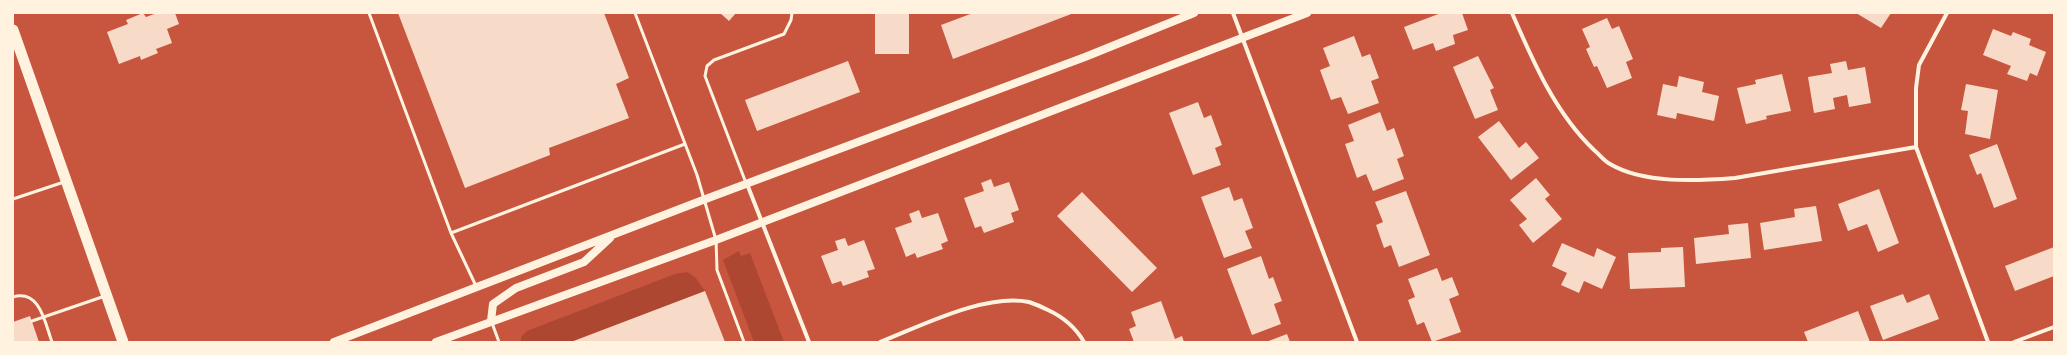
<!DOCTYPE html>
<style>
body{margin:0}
#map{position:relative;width:2067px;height:355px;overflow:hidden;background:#c8553d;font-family:"Asap Condensed",sans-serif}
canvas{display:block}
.frame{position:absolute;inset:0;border:14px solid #fff3e0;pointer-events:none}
</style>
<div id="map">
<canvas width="2067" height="355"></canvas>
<div class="frame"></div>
</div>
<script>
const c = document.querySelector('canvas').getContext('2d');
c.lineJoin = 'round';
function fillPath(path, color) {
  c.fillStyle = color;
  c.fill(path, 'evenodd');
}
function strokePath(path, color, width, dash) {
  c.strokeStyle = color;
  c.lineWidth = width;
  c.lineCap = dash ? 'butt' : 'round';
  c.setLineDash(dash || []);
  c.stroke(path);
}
const green = new Path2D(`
 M739,251L741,256L750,253L784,342H754L723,260Z
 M687,272L695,277L705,291L571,342H521V337L527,331L675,274Z`);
const building = new Path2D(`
 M143,13L146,17L157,13H175L179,24L167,29L172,43L156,49L158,53L141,60L140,56L119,64L107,32L128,24L126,20Z
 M398,13H604L629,78L616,84L629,118L549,148L550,155L465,188Z
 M720,13H736L729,21Z
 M875,13H909V54H875Z
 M973,13H1074L953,59L941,25Z
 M1441,13H1462L1468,30L1453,35L1455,44L1436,51L1433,43L1413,50L1404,27Z
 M1856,13H1891L1881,28Z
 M1607,18L1612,29L1619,26L1633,59L1626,62L1632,78L1607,88L1597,66L1594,67L1586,49L1590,47L1582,29Z
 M1993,29L2011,36L2013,32L2031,39L2029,45L2046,52L2037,76L2030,73L2027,81L2007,74L2011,66L1983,55Z
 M1354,36L1362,57L1370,54L1379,78L1371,81L1379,103L1348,114L1341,97L1331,100L1320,70L1330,66L1323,48Z
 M1478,56L1494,88L1490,90L1498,110L1475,119L1453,67Z
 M848,61L860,92L757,131L745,100Z
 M1846,61L1848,70L1865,67L1871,103L1849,107L1847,95L1833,98L1835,109L1814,113L1808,77L1832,73L1830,64Z
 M1782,74L1791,111L1766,116L1767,119L1746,124L1737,88L1756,84L1755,80Z
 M1679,76L1704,82L1702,92L1719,96L1714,121L1677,113L1676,119L1657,115L1663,84L1677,87Z
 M1966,84L1998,90L1990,139L1965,134L1968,111L1961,110Z
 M1198,102L1204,118L1211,115L1222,145L1215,148L1221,165L1193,175L1169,113Z
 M1380,112L1387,131L1394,128L1404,156L1397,159L1404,179L1373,191L1366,174L1357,178L1345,144L1354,141L1348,125Z
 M1499,121L1519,148L1526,142L1539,158L1511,180L1478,137Z
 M1997,144L2017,199L1994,208L1981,173L1977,175L1969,155Z
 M1536,178L1550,195L1545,199L1562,219L1533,243L1519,225L1527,219L1510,200Z
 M991,179L994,187L1009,182L1019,210L1011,213L1014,222L984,233L981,226L975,228L964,198L984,191L981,183Z
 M1229,187L1234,201L1242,198L1253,228L1245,231L1252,248L1224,258L1201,197Z
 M1879,189L1899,243L1878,252L1867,224L1848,231L1838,204Z
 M1406,191L1430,255L1399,267L1391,245L1384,248L1376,225L1383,222L1375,202Z
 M1082,192L1157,268L1132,292L1057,216Z
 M1816,206L1822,241L1764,250L1760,223L1795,217L1794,209Z
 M919,210L922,218L938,213L948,241L941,244L943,249L917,258L915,253L906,257L895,228L912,222L909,214Z
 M1748,223L1751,258L1696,264L1694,238L1729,234L1728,225Z
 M845,238L848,246L864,240L875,269L867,271L869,277L843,286L841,281L832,284L821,256L838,250L835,241Z
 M1562,243L1594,257L1597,248L1616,257L1602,289L1584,281L1579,293L1561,285L1567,273L1552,266Z
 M1683,247L1685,287L1630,289L1628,253L1661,252V248Z
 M2054,247V276L2015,291L2005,266Z
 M1261,256L1269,279L1273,277L1282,301L1274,304L1281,324L1252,335L1227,269Z
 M1437,268L1442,281L1452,277L1459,295L1449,299L1461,332L1432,342L1424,322L1417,325L1408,300L1415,297L1408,279Z
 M705,291L725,342H571Z
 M1903,294L1907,303L1929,294L1939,319L1883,340L1870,306Z
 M1161,301L1175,339L1182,336L1184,342H1134L1129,329L1136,326L1131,312Z
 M1858,311L1870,342H1808L1804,332Z
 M30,316L39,342H13V322Z
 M1287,334L1290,342H1266Z`);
const service = new Path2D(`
 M369,13L451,233L476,286
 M635,13L697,175L716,240L717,270L744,342
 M746,183L705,76L707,66L714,60L784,34L791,20L792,13
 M13,199L64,182
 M451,233L685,144
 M13,297C40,289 45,323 52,342
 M32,321L105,296
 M492,323L499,342`);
const minor = new Path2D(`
 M1233,13L1357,342
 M1512,13C1533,61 1555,113 1594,150C1599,154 1604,161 1610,164C1644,184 1697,181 1735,178L1916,147
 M1947,13L1919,65L1916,88V147L1988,342
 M747,184L809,342
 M880,342C921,326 985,293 1029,302C1035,304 1042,307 1048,310C1063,317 1076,328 1084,342
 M2014,342L2054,327`);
const secondary = new Path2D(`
 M491,321L493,304L516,288L584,262L610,238
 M334,342L703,200L1085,57L1194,13
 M436,342L716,240L1307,13`);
const trunk = new Path2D(`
 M13,30L123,342`);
fillPath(green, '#ae4732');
fillPath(building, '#f7dbc8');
strokePath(service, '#fff3e0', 3);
strokePath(minor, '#fff3e0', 4);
strokePath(secondary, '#fff3e0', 8);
strokePath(trunk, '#fff3e0', 11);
</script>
